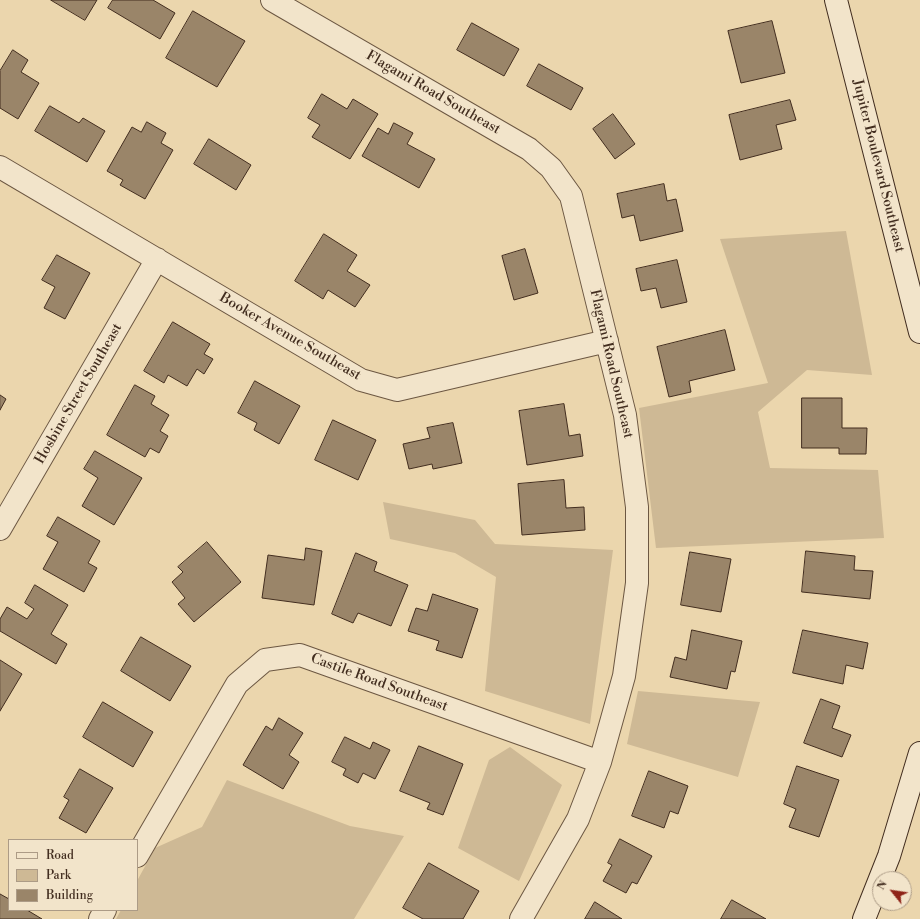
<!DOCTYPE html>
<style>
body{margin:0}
#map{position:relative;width:920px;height:919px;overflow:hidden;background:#ebd6ad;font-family:"Libre Bodoni",serif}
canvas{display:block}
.legend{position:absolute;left:8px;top:839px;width:130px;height:72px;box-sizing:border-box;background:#f2e4ca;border:1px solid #ac9b86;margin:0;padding:5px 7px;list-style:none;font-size:12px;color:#422d1f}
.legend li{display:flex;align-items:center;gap:8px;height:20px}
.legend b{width:20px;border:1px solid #ac9b86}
.north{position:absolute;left:872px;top:871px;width:40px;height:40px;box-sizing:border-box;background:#f2e4ca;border:1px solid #ac9b86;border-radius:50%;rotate:300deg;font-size:11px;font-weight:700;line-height:16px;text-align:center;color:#422d1f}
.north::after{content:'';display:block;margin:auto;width:14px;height:18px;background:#8f2418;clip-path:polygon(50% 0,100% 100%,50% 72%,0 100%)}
</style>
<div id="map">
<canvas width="920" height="919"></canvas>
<ul class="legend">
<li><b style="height:5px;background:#f2e4ca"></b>Road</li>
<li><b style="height:11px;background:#ceb995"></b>Park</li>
<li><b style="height:11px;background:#9a8569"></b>Building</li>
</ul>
<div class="north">N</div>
</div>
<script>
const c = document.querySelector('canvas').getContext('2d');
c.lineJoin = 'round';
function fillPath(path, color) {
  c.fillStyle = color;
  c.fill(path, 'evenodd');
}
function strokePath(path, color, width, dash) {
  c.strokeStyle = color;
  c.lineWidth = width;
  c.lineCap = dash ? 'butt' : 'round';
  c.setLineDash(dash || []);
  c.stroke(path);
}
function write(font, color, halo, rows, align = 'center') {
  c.font = font + ' "Libre Bodoni",serif';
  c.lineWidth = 4;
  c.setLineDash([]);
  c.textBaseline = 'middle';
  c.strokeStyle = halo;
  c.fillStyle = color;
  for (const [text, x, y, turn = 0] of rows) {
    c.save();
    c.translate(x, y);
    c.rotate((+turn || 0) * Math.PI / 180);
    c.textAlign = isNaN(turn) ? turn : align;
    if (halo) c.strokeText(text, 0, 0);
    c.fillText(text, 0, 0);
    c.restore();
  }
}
const green = new Path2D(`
 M846,231L872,375L807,370L758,412L770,468L878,470L884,538L656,548L639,408L768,383L720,239Z
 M383,502L475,520L495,544L613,550L590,724L485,691L496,577L455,553L390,539Z
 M638,691L760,702L738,777L627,744Z
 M510,747L562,785L519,881L458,848L489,760Z
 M227,780L350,826L404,836L354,919H116L121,910H137V881L155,848L202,827Z`);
const building = new Path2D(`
 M51,0H97L85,20Z
 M113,0H153L175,13L160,39L108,8Z
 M193,11L245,41L217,87L166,58Z
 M772,21L785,73L741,83L728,31Z
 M472,23L519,49L504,76L457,50Z
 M13,50L28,60L21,72L39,83L18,119L0,108V71Z
 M539,64L583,88L571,110L527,86Z
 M322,94L347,109L353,99L378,114L350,159L312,137L320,125L308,118Z
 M790,100L796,120L776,125L782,149L740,160L729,115Z
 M50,106L79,123L83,118L105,131L87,162L35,131Z
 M613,114L635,144L615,159L593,129Z
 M147,122L166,133L161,143L173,150L145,199L120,185L123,180L107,171L132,127L141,132Z
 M394,123L413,133L407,144L435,159L419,188L362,156L378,128L388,134Z
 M209,139L251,165L236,190L194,164Z
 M664,184L667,201L676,199L683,231L640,241L634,215L622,218L617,194Z
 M324,234L357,255L347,271L370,285L355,307L328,290L323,299L295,281Z
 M525,249L538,293L514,300L502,256Z
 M57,255L90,273L65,319L44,308L55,287L42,280Z
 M677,260L687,302L661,308L656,288L641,291L636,269Z
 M173,322L210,344L204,354L213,359L204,374L197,369L187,386L168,375L164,383L144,371Z
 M725,330L735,370L689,381L691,392L669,397L657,347Z
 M255,381L300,406L279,444L254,430L257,423L238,413Z
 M135,385L155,396L151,404L169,415L160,431L168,436L159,453L150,448L145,457L107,435Z
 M0,395L6,399L0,410Z
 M802,398H842V428H867L866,454H839V448H802Z
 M564,404L569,436L580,434L583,456L527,465L519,411Z
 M333,420L376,440L358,480L315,460Z
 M453,423L462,463L433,469L432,464L409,469L403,444L430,438L427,428Z
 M95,451L142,478L114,525L82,506L98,478L84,469Z
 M564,480L566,508L584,507L585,530L522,535L518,484Z
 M58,517L100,541L88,563L97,568L84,592L43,569L58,542L47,536Z
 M207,542L241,582L194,622L178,604L185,598L172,582L183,572L178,567Z
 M306,548L322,551L314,605L262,598L268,555L304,560Z
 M806,551L855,556L854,570L873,571L870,599L802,592Z
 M690,552L731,559L721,612L681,605Z
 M356,553L377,562L374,571L408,585L391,626L358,613L353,623L332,614Z
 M35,585L68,605L51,634L67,644L56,664L0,631V619L7,607L27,619L34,609L25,603Z
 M433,594L478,609L462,658L436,650L439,641L408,631L416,608L427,611Z
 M692,630L742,641L735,672L731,671L727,689L670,677L675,657L686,660Z
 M803,630L868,643L863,669L846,665L843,684L793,673Z
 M141,637L191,666L170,701L121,671Z
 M0,660L22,674L0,711Z
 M821,699L840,706L832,728L851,735L842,757L804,743Z
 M103,702L153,732L133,767L83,737Z
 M279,718L303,733L289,755L299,762L283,789L243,765L266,726L272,730Z
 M345,737L370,749L373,742L390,750L375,779L363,773L358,783L343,775L346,769L332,762Z
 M419,746L463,764L443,815L427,809L430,803L400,791Z
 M797,766L839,780L819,837L789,827L796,809L784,804Z
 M80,769L113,788L86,833L59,818L69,800L64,797Z
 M649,771L688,786L678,814L670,811L664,828L632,816Z
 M620,839L652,856L637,884L632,882L626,893L603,881L612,865L608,863Z
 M429,863L479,891L463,919H423L403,908Z
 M0,894L9,899V910H27L42,919H0Z
 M732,900L766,919H721Z
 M595,902L622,919H585Z`);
const street = new Path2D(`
 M272,0L529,149L551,168L571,196L625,415L637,507V583L624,676L600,762L578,819L521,919
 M0,167L361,380L397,390L607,341
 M0,529L157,259
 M137,856L237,684L265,660L300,655L600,762
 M100,919L105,910`);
const secondary = new Path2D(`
 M836,0L920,332
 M864,919L889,856L920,753`);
const streetNames = [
 ["Flagami Road Southeast",433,93,30],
 ["Jupiter Boulevard Southeast",878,166,76],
 ["Booker Avenue Southeast",290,337,30],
 ["Flagami Road Southeast",611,364,77],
 ["Hosbine Street Southeast",79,394,-60],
 ["Castile Road Southeast",379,683,20]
];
fillPath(green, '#ceb995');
fillPath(building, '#9a8569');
strokePath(building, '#422d1f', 1);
strokePath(street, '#6c5742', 24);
strokePath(secondary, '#422d1f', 24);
strokePath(street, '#f2e4ca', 22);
strokePath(secondary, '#f2e4ca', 22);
write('14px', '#422d1f', '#f2e4ca', streetNames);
</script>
